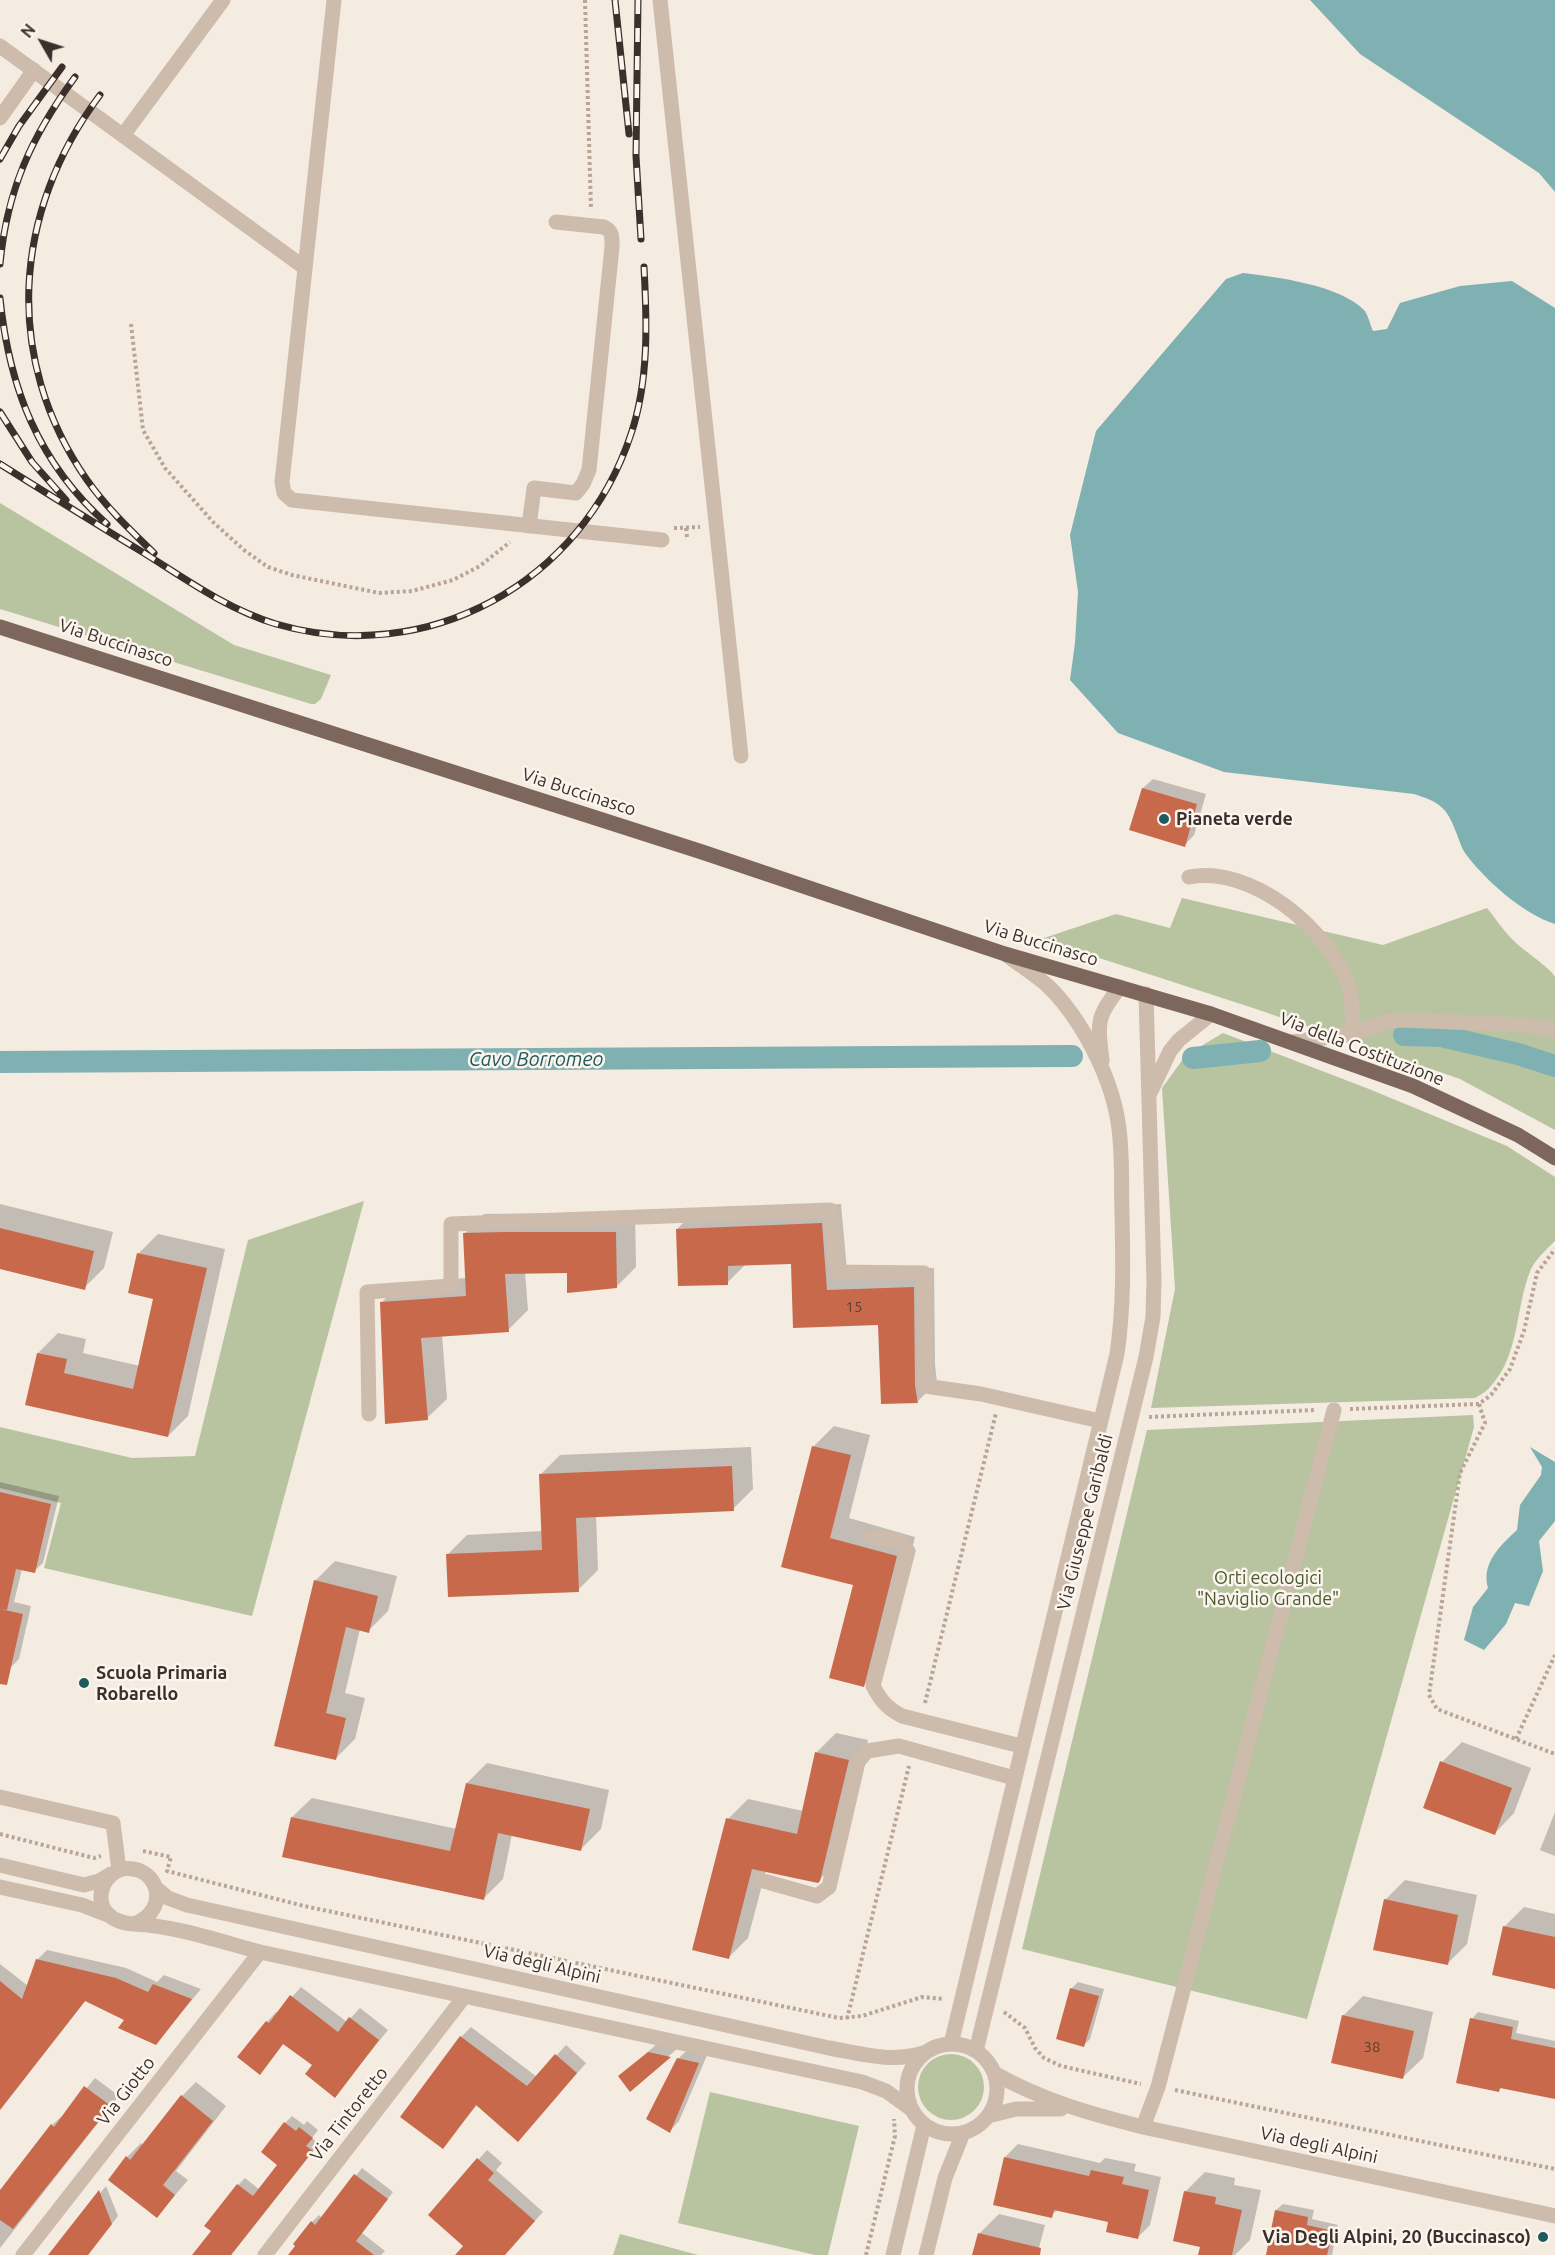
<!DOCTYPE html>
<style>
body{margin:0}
#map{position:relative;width:1555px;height:2255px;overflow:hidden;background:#f4ebe1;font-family:Ubuntu,sans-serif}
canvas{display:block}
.north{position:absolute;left:12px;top:12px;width:60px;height:60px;-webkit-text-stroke:4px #fbf5ee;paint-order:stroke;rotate:309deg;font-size:16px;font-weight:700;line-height:24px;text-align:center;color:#3b302b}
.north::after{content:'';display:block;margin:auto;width:21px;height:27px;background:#3b302b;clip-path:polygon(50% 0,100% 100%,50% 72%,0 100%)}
</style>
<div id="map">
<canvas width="1555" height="2255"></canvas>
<div class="north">N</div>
</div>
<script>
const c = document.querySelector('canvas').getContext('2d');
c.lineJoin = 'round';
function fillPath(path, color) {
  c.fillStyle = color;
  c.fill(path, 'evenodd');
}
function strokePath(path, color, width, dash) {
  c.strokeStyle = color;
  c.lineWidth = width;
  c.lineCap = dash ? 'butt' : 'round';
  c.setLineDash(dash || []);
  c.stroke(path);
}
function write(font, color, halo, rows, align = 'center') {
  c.font = font + ' Ubuntu,sans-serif';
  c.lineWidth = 5;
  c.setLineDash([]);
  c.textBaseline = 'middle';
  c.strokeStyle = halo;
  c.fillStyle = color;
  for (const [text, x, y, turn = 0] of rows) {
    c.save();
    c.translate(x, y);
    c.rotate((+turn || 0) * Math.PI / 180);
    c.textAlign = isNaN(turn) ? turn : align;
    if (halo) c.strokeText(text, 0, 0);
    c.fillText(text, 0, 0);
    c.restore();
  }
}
const green = new Path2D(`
 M0,503L234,645L331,675L321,699L315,704H311L0,609Z
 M1182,898L1383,945L1487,908C1495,918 1503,930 1512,939C1521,949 1551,968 1555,977V1130L1460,1079L1256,1009L1041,939L1116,914L1170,928Z
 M1223,1033L1369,1089L1507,1146L1555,1177V1241C1547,1249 1536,1259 1531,1269C1515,1307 1520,1356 1490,1387C1486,1392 1480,1395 1475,1398L1151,1408L1175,1289L1162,1088L1186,1055Z
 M364,1201L252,1616L44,1568L61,1503L0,1488V1427L132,1458L195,1456L248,1240Z
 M1473,1415L1474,1427L1307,2019L1022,1949L1147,1430Z
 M918 2087a33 33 0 1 1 66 0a33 33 0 1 1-66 0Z
 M710,2092L859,2126L828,2255H815L678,2223Z
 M620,2234L698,2255H613Z`);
const water = new Path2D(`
 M1310,0H1555V192L1539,173L1360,54Z
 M1243,273C1276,277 1340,285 1364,310C1368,314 1370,325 1373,331L1387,329L1400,303L1460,286L1512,281L1555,308V924C1523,914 1485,880 1465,853C1461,847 1459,839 1456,832C1447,807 1439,802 1414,794L1224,772L1118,733L1070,680L1075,643L1078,592L1070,535L1096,431L1226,279Z
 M1530,1447L1555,1462V1521L1539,1541L1543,1571L1529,1606L1515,1603L1506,1624L1484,1650L1464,1640L1473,1607L1488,1588C1481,1563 1500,1546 1517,1530L1520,1505L1541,1475L1542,1467Z`);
const shadow = new Path2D(`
 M1153,779L1206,794L1194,835L1185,845L1143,788Z
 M0,1204L113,1232L104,1268L84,1288L0,1267Z
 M841,1204L847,1271L934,1268L935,1365L937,1382L918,1401L880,1323L794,1326L792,1263L746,1264L727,1283L677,1229L697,1209Z
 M635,1212L636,1267L616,1287L569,1272H525L528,1310L508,1330L442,1335L447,1399L427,1418L381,1303L401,1283L466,1278L464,1234L484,1214Z
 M158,1234L225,1249L188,1416L168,1436L27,1404L38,1353L58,1333L86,1339L83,1353L140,1366L155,1297L138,1254Z
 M834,1426L870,1435L849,1518L915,1537L883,1666L863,1686L855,1584L783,1566L814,1446Z
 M751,1447L753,1489L733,1509L596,1515L598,1570L578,1590L448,1554L467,1535L543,1531L540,1475L560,1455Z
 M0,1482L59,1496L43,1563L34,1571L22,1569L14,1602L31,1606L19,1659L10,1668L0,1666Z
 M335,1561L397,1576L388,1611L368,1631L360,1629L345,1693L365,1698L355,1739L335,1759L276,1745L315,1581Z
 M836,1733L868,1740L840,1860L819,1880L766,1870L748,1938L728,1958V1819L748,1799L803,1811L816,1753Z
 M1462,1742L1531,1768L1514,1813L1495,1833L1442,1762Z
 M487,1763L609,1790L601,1829L581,1849L512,1834L503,1879L483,1899L292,1817L312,1798L457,1829L467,1783Z
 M1555,1812V1856L1540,1850Z
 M1405,1880L1477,1895L1467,1944L1447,1964L1385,1900Z
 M1524,1907L1555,1914V1987L1504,1927Z
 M47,1950L126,1968L157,1982L164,1975L201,1989L156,2043L126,2019L86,2000L0,2110V1964L28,1986L37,1960Z
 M1078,1982L1104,1989L1090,2039L1084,2045L1058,2038L1072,1988Z
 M301,1987L347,2022L360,2008L388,2030L335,2096L314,2065L284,2043L260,2073L267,2022L276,2012L278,2013Z
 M1363,1996L1433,2012L1423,2058L1403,2077L1343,2016Z
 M1478,2012L1519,2021L1516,2033L1555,2041V2097L1502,2087L1498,2091L1472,2019Z
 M471,2027L537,2077L566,2045L586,2063L528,2130L477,2105L443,2147L402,2116L461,2037Z
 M659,2042L679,2047L630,2090L620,2077Z
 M688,2049L708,2053L679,2121L670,2131L678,2059Z
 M95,2078L119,2096L0,2248V2193L52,2125L62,2116L63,2117Z
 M196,2082L226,2106L176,2171L188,2180L157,2216L127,2157L141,2143L144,2145L182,2096Z
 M292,2116L304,2125L307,2121L318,2130L312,2138L319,2144L231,2255H194L213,2231L238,2185L245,2178L260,2190L279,2165L285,2123Z
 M1018,2144L1100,2163L1105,2158L1136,2164L1134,2171L1161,2177L1150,2225L1137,2238L1110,2221L1058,2209L1051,2216L1005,2157Z
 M487,2150L502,2163L496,2170L543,2212L504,2255H457L465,2246L430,2215Z
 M362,2168L393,2192L362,2233L385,2251L381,2255H290L312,2222L319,2215L322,2218Z
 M1205,2172L1235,2178L1234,2185L1261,2190L1250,2240L1235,2255H1206L1185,2192Z
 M106,2186L118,2216L88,2255H50Z
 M1283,2204L1314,2210L1312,2219L1338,2225L1332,2255H1267L1276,2210Z
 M999,2214L1045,2225L1037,2255H974L979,2234Z`);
const canal = new Path2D(`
 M1404,1035L1441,1036L1518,1054L1555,1066
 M1193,1058L1260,1051
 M0,1062L1072,1056`);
const building = new Path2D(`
 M1142,788L1197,804L1185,847L1129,830Z
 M822,1223L827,1290L914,1287L915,1386L918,1403L881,1404L878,1325L793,1328L791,1264L728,1266V1285L678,1286L676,1229Z
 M0,1228L94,1251L85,1290L0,1269Z
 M503,1232H616L617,1288L567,1293V1273L505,1274L509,1332L421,1338L428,1420L385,1424L380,1302L466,1296L463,1233Z
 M137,1253L207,1268L168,1437L25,1405L37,1353L67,1359L64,1373L133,1389L153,1299L128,1293Z
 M812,1446L851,1455L830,1538L897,1556L864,1687L829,1678L853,1585L781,1567Z
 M732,1466L734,1511L576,1518L579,1592L448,1597L446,1554L542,1550L539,1474Z
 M0,1492L51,1504L35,1573L16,1569L7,1610L0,1609Z
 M314,1580L378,1596L369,1633L346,1627L326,1713L346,1718L336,1760L274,1746Z
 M0,1609L23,1614L7,1685L0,1684Z
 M815,1752L849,1760L820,1881L818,1883L752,1869L729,1959L692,1950L726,1818L797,1834Z
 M1440,1761L1512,1788L1495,1835L1423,1808Z
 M466,1783L590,1809L581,1851L498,1833L484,1900L282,1857L291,1817L450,1851Z
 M1384,1899L1458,1915L1448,1965L1373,1950Z
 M1503,1926L1555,1937V1989L1492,1975Z
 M36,1959L116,1978L148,1992L153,1984L192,1999L156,2045L118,2028L124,2020L85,2001L0,2110V1981L22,1999Z
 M1070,1988L1099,1996L1084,2047L1056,2039Z
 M290,1995L338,2032L349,2017L379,2040L335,2098L305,2074L312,2065L283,2044L260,2075L237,2057L266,2021L269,2023Z
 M1342,2015L1414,2031L1403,2079L1331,2063Z
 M1470,2018L1513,2027L1511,2039L1555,2048V2099L1500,2088L1499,2092L1456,2083Z
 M460,2036L527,2086L555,2054L577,2073L518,2142L476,2105L443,2149L400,2117Z
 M648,2052L671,2057L630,2092L618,2076Z
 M677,2058L699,2063L670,2133L646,2119Z
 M84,2086L111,2106L13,2229L0,2220V2190L51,2124L54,2127Z
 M181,2095L213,2121L163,2185L175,2195L157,2218L108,2180L126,2156L130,2160Z
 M284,2122L296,2131L299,2127L313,2138L306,2146L313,2151L231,2255H192L211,2231L204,2226L237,2184L253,2196L277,2165L261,2152Z
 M1004,2157L1089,2176L1091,2170L1124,2177L1122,2184L1149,2190L1138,2239L1106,2232L1108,2222L1054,2210L1052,2218L993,2205Z
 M477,2158L494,2173L488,2180L535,2221L505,2255H455L463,2246L428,2215Z
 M354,2174L388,2199L356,2241L374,2255H288L295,2246L293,2244L311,2221L315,2225Z
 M99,2190L112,2224L88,2255H48Z
 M1184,2191L1216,2197L1215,2204L1242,2210L1232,2255H1198L1200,2247L1173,2241Z
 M1275,2210L1308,2217L1307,2225L1333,2231L1327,2255H1266Z
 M978,2233L1041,2248L1040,2255H972Z`);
const path = new Path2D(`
 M585,0L591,210
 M131,324L143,430L165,468L214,523L244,550L268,567L292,575L379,593L412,591L453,580L480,566L510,542
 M674,528L700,527
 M686,528L687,537
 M1479,1404L1485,1423L1460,1473L1429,1695L1437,1709L1555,1754
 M1350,1409L1479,1404L1491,1395L1510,1369L1524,1331L1537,1273L1555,1249
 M1149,1417L1315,1410
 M925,1703L996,1413
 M1516,1739L1555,1655
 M0,1834L94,1858L101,1856
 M143,1851L171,1857L167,1871L304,1906L839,2018L862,2016L922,1997L944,1999
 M1004,2012L1025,2028L1035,2048L1044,2058L1061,2066L1141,2084
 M847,2019L909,1766
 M1175,2090L1555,2169
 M866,2255L895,2136L894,2119`);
const minor = new Path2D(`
 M334,0L282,482L284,493L292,500L662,540
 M660,0L741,756
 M0,46L305,268
 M0,118L34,70
 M124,134L223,0
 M529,526L534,488L576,493L583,484L589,470L612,247C612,238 613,231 604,227L556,222
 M1189,877C1252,865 1327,928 1348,984C1353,998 1352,1019 1354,1034
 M1292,1042L1354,1034L1384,1022L1402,1020L1525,1025L1555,1030
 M1102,1061C1098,1023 1095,1018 1120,987
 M1151,1091L1170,1051L1179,1040L1211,1014
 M369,1414L367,1292L451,1286V1224L830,1210L837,1272L924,1273L925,1386L981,1394L1100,1421
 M872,1537L901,1542L908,1551L873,1686C881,1701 887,1708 902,1716L1021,1746
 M0,1797L113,1823L119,1870
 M0,1865L84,1885L99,1881L111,1874
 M760,1880L817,1896L829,1887L858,1762L867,1751L899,1746L1014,1778
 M0,1887L82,1905L108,1915
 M156,1888L168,1898L187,1905L829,2048C862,2054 892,2063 924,2053
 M134,1924C151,1918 162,1902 154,1884C150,1876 142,1870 133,1869C99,1863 82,1921 134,1924C176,1926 219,1941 260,1952L862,2082L886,2091L911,2109
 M907 2089a45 45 0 1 1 90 0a45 45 0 1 1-90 0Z
 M951,2044L1117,1354C1124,1306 1123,1261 1122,1213C1121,1183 1123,1151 1118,1122C1111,1076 1081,1018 1048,986C1036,975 1021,966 1008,956
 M976,2051L1146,1357L1153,1317L1154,1281L1146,994
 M994,2073C1041,2100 1091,2114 1143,2127L1555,2216
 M988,2116L1016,2109H1061
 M1143,2127L1158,2087L1334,1410
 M23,2255L260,1952
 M265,2255L464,1997
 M893,2255L924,2125
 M926,2255L945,2178L963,2133`);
const major = new Path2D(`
 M0,627L702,852L1005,954L1211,1014L1413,1086L1518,1135L1555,1158`);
const rail = new Path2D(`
 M615,0L629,134
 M638,0L636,156L641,239
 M100,95C13,211 2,358 87,480C106,507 130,530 154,553
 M0,159L19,126L62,67
 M0,264C7,190 31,137 75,77
 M0,298C9,387 38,463 107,524
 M0,412L32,462L66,500
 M0,464C48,494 96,524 144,553C187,580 227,609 276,624C427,668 582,583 631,434C649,381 647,322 644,267`);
const markers = [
 [1164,819,6,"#1f5a5e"],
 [84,1683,6,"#1f5a5e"],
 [1543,2237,6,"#1f5a5e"]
];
const numberNames = [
 ["15",854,1307],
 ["38",1372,2047]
];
const streetNames = [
 ["Via Buccinasco",116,643,18],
 ["Via Buccinasco",579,792,18],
 ["Via Buccinasco",1041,943,17],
 ["Via della Costituzione",1362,1049,21],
 ["Via Giuseppe Garibaldi",1085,1522,-76],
 ["Via degli Alpini",542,1964,13],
 ["Via Giotto",126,2091,-52],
 ["Via Tintoretto",349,2114,-52],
 ["Via degli Alpini",1319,2145,12]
];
const poiNames = [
 ["Pianeta verde",1176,819],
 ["Scuola Primaria",96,1673],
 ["Robarello",96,1694],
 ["Via Degli Alpini, 20 (Buccinasco)",1531,2237,"right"]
];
const parkNames = [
 ["Orti ecologici",1268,1578],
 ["\"Naviglio Grande\"",1268,1599]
];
const waterNames = [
 ["Cavo Borromeo",536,1059]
];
fillPath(green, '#b8c4a0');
fillPath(water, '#7fb0b2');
fillPath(shadow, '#0003');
strokePath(canal, '#7fb0b2', 22);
fillPath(building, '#c8694b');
strokePath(path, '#b9a596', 4, [3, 3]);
strokePath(minor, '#cdbbac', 15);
strokePath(major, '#7d675c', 15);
strokePath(rail, '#3b302b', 7);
strokePath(rail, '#fbf5ee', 4.5, [14]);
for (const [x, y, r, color] of markers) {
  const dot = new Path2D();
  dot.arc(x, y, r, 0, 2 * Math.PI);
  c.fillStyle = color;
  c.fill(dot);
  strokePath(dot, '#fbf5ee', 2);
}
write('15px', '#5e3e33', null, numberNames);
write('18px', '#3b302b', '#fbf5ee', streetNames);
write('bold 18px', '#3b302b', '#fbf5ee', poiNames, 'left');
write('18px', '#4a5a2e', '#fbf5ee', parkNames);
write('italic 20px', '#1f5a5e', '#fbf5ee', waterNames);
</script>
